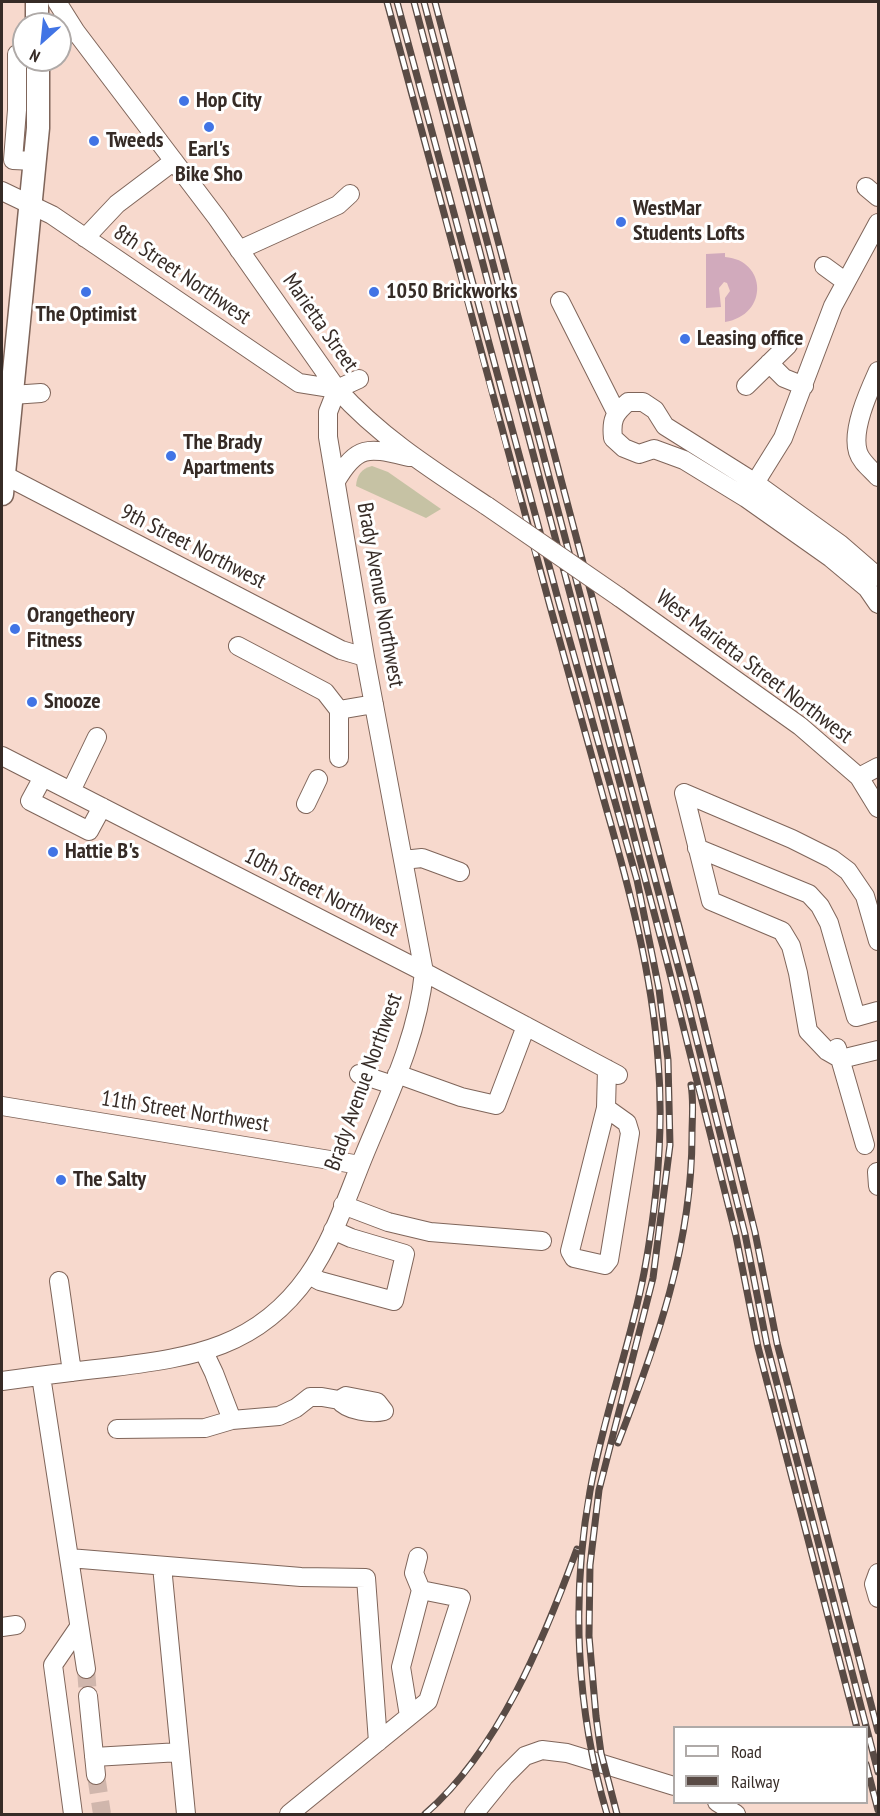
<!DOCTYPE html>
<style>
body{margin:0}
#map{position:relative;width:880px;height:1816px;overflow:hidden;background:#f7d9cd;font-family:"PT Sans Narrow",sans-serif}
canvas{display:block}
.frame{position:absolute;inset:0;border:3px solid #362b26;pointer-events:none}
.legend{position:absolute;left:673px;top:1726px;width:195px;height:78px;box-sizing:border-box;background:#fff;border:2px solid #afaaa8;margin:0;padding:8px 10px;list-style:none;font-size:18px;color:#362b26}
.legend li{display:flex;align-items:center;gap:12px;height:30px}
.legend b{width:30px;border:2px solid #afaaa8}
.north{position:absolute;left:12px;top:12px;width:60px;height:60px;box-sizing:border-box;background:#fff;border:2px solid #afaaa8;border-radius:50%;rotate:207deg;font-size:16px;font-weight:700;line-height:24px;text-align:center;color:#362b26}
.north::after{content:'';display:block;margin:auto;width:21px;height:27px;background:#4174e5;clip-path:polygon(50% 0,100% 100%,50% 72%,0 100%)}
</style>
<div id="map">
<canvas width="880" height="1816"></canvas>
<div class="frame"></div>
<ul class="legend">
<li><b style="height:8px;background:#fff"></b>Road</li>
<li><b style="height:8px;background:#594b45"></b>Railway</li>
</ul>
<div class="north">N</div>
</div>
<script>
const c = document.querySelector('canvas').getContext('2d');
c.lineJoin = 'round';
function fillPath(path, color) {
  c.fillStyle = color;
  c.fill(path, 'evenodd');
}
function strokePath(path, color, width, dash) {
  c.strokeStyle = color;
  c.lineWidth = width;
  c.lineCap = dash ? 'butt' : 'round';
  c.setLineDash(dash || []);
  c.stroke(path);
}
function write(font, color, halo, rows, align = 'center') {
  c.font = font + ' "PT Sans Narrow",sans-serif';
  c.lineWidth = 6;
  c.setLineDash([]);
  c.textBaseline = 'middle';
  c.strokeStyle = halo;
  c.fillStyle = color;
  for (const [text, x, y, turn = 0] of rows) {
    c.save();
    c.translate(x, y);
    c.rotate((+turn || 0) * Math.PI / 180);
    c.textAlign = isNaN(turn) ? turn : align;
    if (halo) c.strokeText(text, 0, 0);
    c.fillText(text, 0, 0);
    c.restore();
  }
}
const green = new Path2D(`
 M372,466L388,472L441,509L426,518L356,486C357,475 361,469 372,466Z`);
const water = new Path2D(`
 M725,253V257C767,260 769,315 725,322V298L730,291L727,283L724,282L719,288L721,307L706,308V254Z`);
const minorTunnel = new Path2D(`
 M86,1669L88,1696
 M96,1775L102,1814`);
const minor = new Path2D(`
 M57,2L76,32L217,218L337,389C380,437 434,471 487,506
 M24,54H17V110L13,160L35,161
 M866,187L878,197
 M2,191L52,215L299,383L337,389
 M85,238L117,204L174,161
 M239,250L338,205L350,194
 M824,266L846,282
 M560,301L616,412
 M769,363L784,378L804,386
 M878,371C869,391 851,430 858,452C861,462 871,469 878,477
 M746,386L788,345
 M337,389L359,379
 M12,395L41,393
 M2,474L341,650L365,657
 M336,481C358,443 370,448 409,457
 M750,491L783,438L833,306L878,223
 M878,577L840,544L754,482L665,426L655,410L643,402H628C614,414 611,420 613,438L624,448L639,454L654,449L684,460L746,498L831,558L867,588L878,604
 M619,597L800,726L859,777L878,808
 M238,646L325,692L339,710
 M2,756L424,972L618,1075
 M339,758V710L374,704
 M43,777L30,801L89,831L102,807
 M859,777L878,767
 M71,791L97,737
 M684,793L711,901L782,931L791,946L798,973L808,1031L827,1051L841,1059L878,1050
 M684,793L792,839L832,859L848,871L865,896L878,941
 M306,804L318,779
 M697,848L809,894L820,906L829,923L856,1017L878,1011
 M403,860L422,858L460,872
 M837,1048L865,1145
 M359,1074L393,1085
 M397,1074L461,1097L496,1105L526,1026
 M2,1106L360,1165
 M606,1108L627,1123L630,1133L609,1260L605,1265L574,1258L570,1251L606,1108L607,1069
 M877,1172L878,1186
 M343,1205L388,1222L430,1232L542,1241
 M309,1275L320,1281L394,1301L405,1254L351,1238L333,1230
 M59,1281L72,1372
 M204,1352L214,1373L232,1420L279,1416L296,1408L310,1397H322L339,1400C347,1411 372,1414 384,1411L377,1402L346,1396L339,1400
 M41,1376L69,1558L301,1577L366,1578L378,1742
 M2,1381C39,1376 77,1371 114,1367C194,1357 258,1347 308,1276C334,1239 348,1194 365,1153C389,1095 418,1035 424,972L365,657L328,437V412L337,389
 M117,1429L205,1428L232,1420
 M418,1557L414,1573L421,1590
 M69,1558L86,1669
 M162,1566L186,1814
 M878,1573L874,1584L878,1598
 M2,1627L16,1625
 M88,1696L96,1775
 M94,1757L180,1752
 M717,1802L736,1814
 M73,1814L53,1665L79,1627
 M289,1814L428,1701L461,1598L421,1590L401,1667L409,1716
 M474,1814L504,1777L525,1756L542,1750L567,1753L674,1786`);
const major = new Path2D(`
 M37,2V24
 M2,494L38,128V60`);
const rail = new Path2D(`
 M387,2C442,203 494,405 550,606C568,672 587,738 605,804C629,887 652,973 658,1059C664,1130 657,1203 644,1273C630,1346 603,1417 590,1491C571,1597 576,1710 607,1814
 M397,2L558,599L637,880L659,989L668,1060L670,1145L653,1278L599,1490L590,1565L589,1636L596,1716L601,1753L617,1814
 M414,2L666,958L736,1236L758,1347L857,1728
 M424,2L685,993L745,1234L767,1345L878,1772
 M435,2L696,991L755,1232L777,1343L878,1731
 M618,1443C657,1342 692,1245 692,1135C692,1119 694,1101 691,1085
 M866,1764L878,1810
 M425,1814C499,1750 544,1639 577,1549`);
const minorBridge = new Path2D(`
 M487,506L619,597`);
const markers = [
 [184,101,6,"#4174e5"],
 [209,127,6,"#4174e5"],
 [94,141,6,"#4174e5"],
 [621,222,6,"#4174e5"],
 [86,292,6,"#4174e5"],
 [374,292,6,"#4174e5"],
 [685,339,6,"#4174e5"],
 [171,456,6,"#4174e5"],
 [15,629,6,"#4174e5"],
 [32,702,6,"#4174e5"],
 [53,852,6,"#4174e5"],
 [61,1180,6,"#4174e5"]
];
const poiNames = [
 ["Hop City",196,101],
 ["Tweeds",106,141],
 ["Earl's",209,150,"center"],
 ["Bike Sho",209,175,"center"],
 ["WestMar",633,209],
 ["Students Lofts",633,234],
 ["1050 Brickworks",386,292],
 ["The Optimist",86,315,"center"],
 ["Leasing office",697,339],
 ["The Brady",183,443],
 ["Apartments",183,468],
 ["Orangetheory",27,616],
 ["Fitness",27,641],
 ["Snooze",44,702],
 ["Hattie B's",65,852],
 ["The Salty",73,1180]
];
const streetNames = [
 ["8th Street Northwest",182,275,34],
 ["Marietta Street",320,323,55],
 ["9th Street Northwest",193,547,27],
 ["Brady Avenue Northwest",380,595,80],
 ["West Marietta Street Northwest",754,667,37],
 ["10th Street Northwest",321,893,27],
 ["Brady Avenue Northwest",364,1082,-70],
 ["11th Street Northwest",185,1112,9]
];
fillPath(green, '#c6c2a4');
fillPath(water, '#d1aabc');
strokePath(minorTunnel, '#d0b6ac', 18, [18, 9]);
strokePath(minor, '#7f655a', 20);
strokePath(major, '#7f655a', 25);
strokePath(minor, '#fff', 18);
strokePath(major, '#fff', 22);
strokePath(rail, '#594b45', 7);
strokePath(rail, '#fff', 4.5, [14]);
strokePath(minorBridge, '#7f655a', 20, []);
strokePath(minorBridge, '#fff', 18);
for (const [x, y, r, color] of markers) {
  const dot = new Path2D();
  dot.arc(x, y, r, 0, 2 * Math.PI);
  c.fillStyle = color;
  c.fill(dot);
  strokePath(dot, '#fff', 2);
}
write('bold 22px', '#362b26', '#fff', poiNames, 'left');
write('22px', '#362b26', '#fff', streetNames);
</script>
